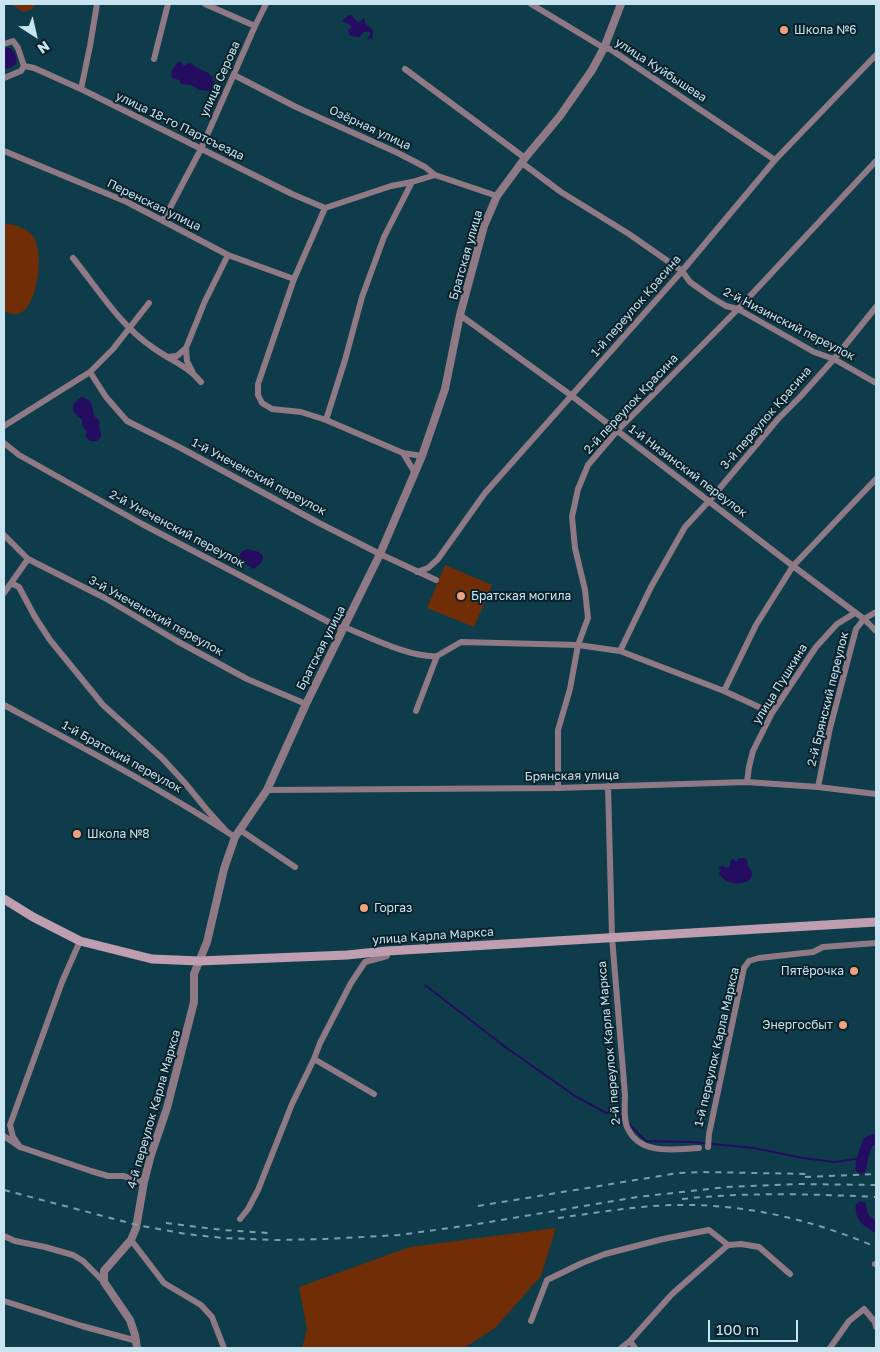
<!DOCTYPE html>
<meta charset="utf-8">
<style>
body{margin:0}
#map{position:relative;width:880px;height:1352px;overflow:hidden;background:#0f3c4b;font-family:"Golos Text",sans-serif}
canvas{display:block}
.frame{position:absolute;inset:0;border:5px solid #c8e4f0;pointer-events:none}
.north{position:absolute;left:10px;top:10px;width:50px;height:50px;-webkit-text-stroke:4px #09212a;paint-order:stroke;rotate:145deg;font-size:14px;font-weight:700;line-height:20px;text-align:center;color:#c8e4f0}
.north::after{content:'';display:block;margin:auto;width:18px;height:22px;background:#c8e4f0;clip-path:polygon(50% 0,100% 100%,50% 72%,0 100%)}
.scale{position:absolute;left:708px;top:1320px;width:90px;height:22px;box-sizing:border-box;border:2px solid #c8e4f0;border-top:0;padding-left:6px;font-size:15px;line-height:18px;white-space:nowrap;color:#c8e4f0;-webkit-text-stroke:4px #09212a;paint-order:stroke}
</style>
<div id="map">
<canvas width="880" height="1352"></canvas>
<div class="frame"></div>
<div class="north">N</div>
<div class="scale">100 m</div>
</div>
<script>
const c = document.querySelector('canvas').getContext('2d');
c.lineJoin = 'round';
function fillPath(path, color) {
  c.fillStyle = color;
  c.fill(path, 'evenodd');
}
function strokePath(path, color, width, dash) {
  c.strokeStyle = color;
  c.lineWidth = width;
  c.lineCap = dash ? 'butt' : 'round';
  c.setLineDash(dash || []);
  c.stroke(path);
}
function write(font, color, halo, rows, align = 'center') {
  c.font = font + ' "Golos Text",sans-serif';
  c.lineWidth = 4;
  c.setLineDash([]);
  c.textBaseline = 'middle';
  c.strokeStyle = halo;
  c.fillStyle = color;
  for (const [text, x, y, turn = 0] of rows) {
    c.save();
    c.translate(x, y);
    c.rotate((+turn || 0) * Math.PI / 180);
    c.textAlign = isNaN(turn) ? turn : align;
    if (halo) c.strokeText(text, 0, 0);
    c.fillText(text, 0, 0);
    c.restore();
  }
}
const green = new Path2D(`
 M11,4H36L31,10L23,12Z
 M4,223C14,225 25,227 32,235C45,249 38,302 22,312C16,316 10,314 4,311Z
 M445,565L492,585L474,627L427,608Z
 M556,1228L541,1276L495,1328L464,1348H302L307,1329L299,1287L410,1247Z`);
const water = new Path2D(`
 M349,15H351L358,22L365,18C363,26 369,25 373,30L372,41L370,38L368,40V38L370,35V32C365,31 362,32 360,37H355L349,35L348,30L351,28V25L342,21Z
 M4,48H10C16,52 17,57 16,64L10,68L4,69Z
 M178,62H181L184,66L189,63L192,64C197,70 211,71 213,79C214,82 213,85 214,88L212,91L200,90L191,85L181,84L179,80L172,78C170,71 174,67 178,62Z
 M81,397C91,398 93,406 94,416C103,421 98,423 100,430C100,431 101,432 101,434C102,436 99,439 97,441H90L85,436L87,432L82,426V420C71,410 69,407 81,397Z
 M247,549C251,551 257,550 260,553C268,558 258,567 253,569C247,564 230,556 247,549Z
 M740,858H744L747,860C748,862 747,864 748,866C751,872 754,870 751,879C742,886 726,885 719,874L720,872L719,867L723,866L726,868L729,867L731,860L734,859L736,862H737L738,859Z`);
const stream = new Path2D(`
 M425,985L504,1046L575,1096L606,1113L618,1112L622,1117
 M627,1122L646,1141L692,1142L754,1148L803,1158L835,1162L861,1158`);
const river = new Path2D(`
 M861,1168C861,1158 865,1152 868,1142L876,1139
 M861,1207C861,1218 867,1221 876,1227`);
const minor = new Path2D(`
 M205,4L255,26
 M531,4L604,48L610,49L775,160
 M4,44L13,41L18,48L24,66
 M154,59L168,4
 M405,69L525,158
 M234,75L296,107L398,153L425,167L435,175L497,196
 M4,78L21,71L24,66L34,68L81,89L292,194L325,208
 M81,89L90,46L97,4
 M4,151L127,202L228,255L294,279
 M522,163L561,192L629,234L682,271L690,282L711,297L726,306L738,309L814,352L834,359L876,383
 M163,221L201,149L255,26L266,4
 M73,258C98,289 119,324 152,347C168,359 188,366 201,382
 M460,315L572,396L793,566L864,619L876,631
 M167,357L177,356L186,348
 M90,372L106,397L127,421L179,447L319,523L380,554L436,580
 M193,373L187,361L186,348L205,301L228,255
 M326,420L345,360L362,297L384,237L412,182
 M4,426L90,372L113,349L149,303
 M4,443L19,455L142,524L342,629
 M403,453L415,473
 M422,456L403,453L326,420L301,412L272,409L262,403L258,395V384L294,279L325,208L391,186L412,182L435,175
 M4,535L28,559L105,598L177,641L247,679L306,704
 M417,572L428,568L438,559L485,493L682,271L775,160L876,55
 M11,583L19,587L35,617L50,640L103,705L162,758L185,783L207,810L227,832
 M4,593L28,559
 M344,627C370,637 410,658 437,656
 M620,651L651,587L685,527L709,501L778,419L800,397L834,359L876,307
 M724,691L756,625L793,566L876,479
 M4,705C82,747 161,789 235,837
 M416,711L437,656L461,642L578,645L620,651L724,691L772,713
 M747,782L749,767L753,751L772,713L816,647L837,624L855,613
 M608,786L612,937L625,1095C625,1105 623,1120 628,1129C641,1156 675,1149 699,1148
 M818,787L830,728L856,629L864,619L876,612
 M558,788V730L570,689L578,645L588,618L585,590L575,548L572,517L578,489L588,465L617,431L738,309L876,161
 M267,790L558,788L747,782L818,787L876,794
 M240,830L295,867
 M314,1059L374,1094
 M4,1136L20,1147L91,1171L108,1176H123L144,1182
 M20,1147L13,1137L10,1125L62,982L80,941
 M708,1147L709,1134L744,968L749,961L759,958L813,952L823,947L876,943
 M240,1219L248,1209L258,1190L292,1104L314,1059L320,1043L351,983L365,962L387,956V951
 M4,1236L15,1241L45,1247L73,1255L83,1261L104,1282
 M131,1240L164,1283L201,1305L212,1317L224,1348
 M728,1245L741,1244L759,1247L790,1274
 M875,1264H876
 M4,1301L82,1326L137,1341
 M531,1321L547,1280L582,1263L605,1254L663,1239L709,1230L728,1245L672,1294L630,1341L621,1348
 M630,1341L635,1348
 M830,1348L849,1321L864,1309L875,1322L876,1327`);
const tertiary = new Path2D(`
 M137,1348L135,1335L130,1320L104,1282V1271L131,1240L136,1228L144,1182L151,1155L167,1108L194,1002V974L207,942L224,869L235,837L267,790L306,704L380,554L422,456L445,389L460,315L484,226L497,196L525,158L560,116L592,70L604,48L621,4`);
const secondary = new Path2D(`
 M4,899L33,917L80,941L152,959L199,961L347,955L387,951L876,922`);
const rail = new Path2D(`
 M805,1177L876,1174
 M4,1190L137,1225L186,1234L223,1238L275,1240L325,1239L399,1235L471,1225L637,1197L727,1187L799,1184L876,1185
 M682,1199C747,1192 812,1194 876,1197
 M478,1206L678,1173L701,1172L811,1174
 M558,1218C602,1212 647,1204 691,1205C755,1206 818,1222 876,1247
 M166,1223L223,1230L268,1233`);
const markers = [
 [784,30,5,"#f1a17d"],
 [461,596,5,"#f1a17d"],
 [77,834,5,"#f1a17d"],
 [364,908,5,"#f1a17d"],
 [854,971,5,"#f1a17d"],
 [843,1025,5,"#f1a17d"]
];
const poiNames = [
 ["Школа №6",794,30],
 ["Братская могила",471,596],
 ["Школа №8",87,834],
 ["Горгаз",374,908],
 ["Пятёрочка",844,971,"right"],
 ["Энергосбыт",833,1025,"right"]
];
const streetNames = [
 ["улица Куйбышева",661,70,33],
 ["улица Серова",220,79,-66],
 ["улица 18-го Партсъезда",180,126,26],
 ["Озёрная улица",370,128,25],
 ["Перенская улица",154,205,26],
 ["Братская улица",466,255,-74],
 ["1-й переулок Красина",636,306,-49],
 ["2-й Низинский переулок",789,324,27],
 ["2-й переулок Красина",631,404,-47],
 ["3-й переулок Красина",766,418,-49],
 ["1-й Низинский переулок",688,471,37],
 ["1-й Унеченский переулок",259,477,28],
 ["2-й Унеченский переулок",177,529,28],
 ["3-й Унеченский переулок",156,616,29],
 ["Братская улица",321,648,-63],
 ["улица Пушкина",780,684,-58],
 ["2-й Брянский переулок",828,699,-76],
 ["1-й Братский переулок",122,757,29],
 ["Брянская улица",572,776,-1],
 ["улица Карла Маркса",433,936,-4],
 ["2-й переулок Карла Маркса",609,1043,-95],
 ["1-й переулок Карла Маркса",717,1047,-77],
 ["4-й переулок Карла Маркса",154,1109,-74]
];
fillPath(green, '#712d05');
fillPath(water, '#240c61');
strokePath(stream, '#240c61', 2);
strokePath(river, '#240c61', 11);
strokePath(minor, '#8e7984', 6);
strokePath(tertiary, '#8e7984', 8);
strokePath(secondary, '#bf9eb0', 9);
strokePath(rail, '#7c9fac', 2, [6, 6]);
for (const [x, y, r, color] of markers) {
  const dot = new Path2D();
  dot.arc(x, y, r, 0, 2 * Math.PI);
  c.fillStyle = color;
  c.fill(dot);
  strokePath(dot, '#09212a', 2);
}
write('12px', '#c8e4f0', '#09212a', poiNames, 'left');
write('12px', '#c8e4f0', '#09212a', streetNames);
</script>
